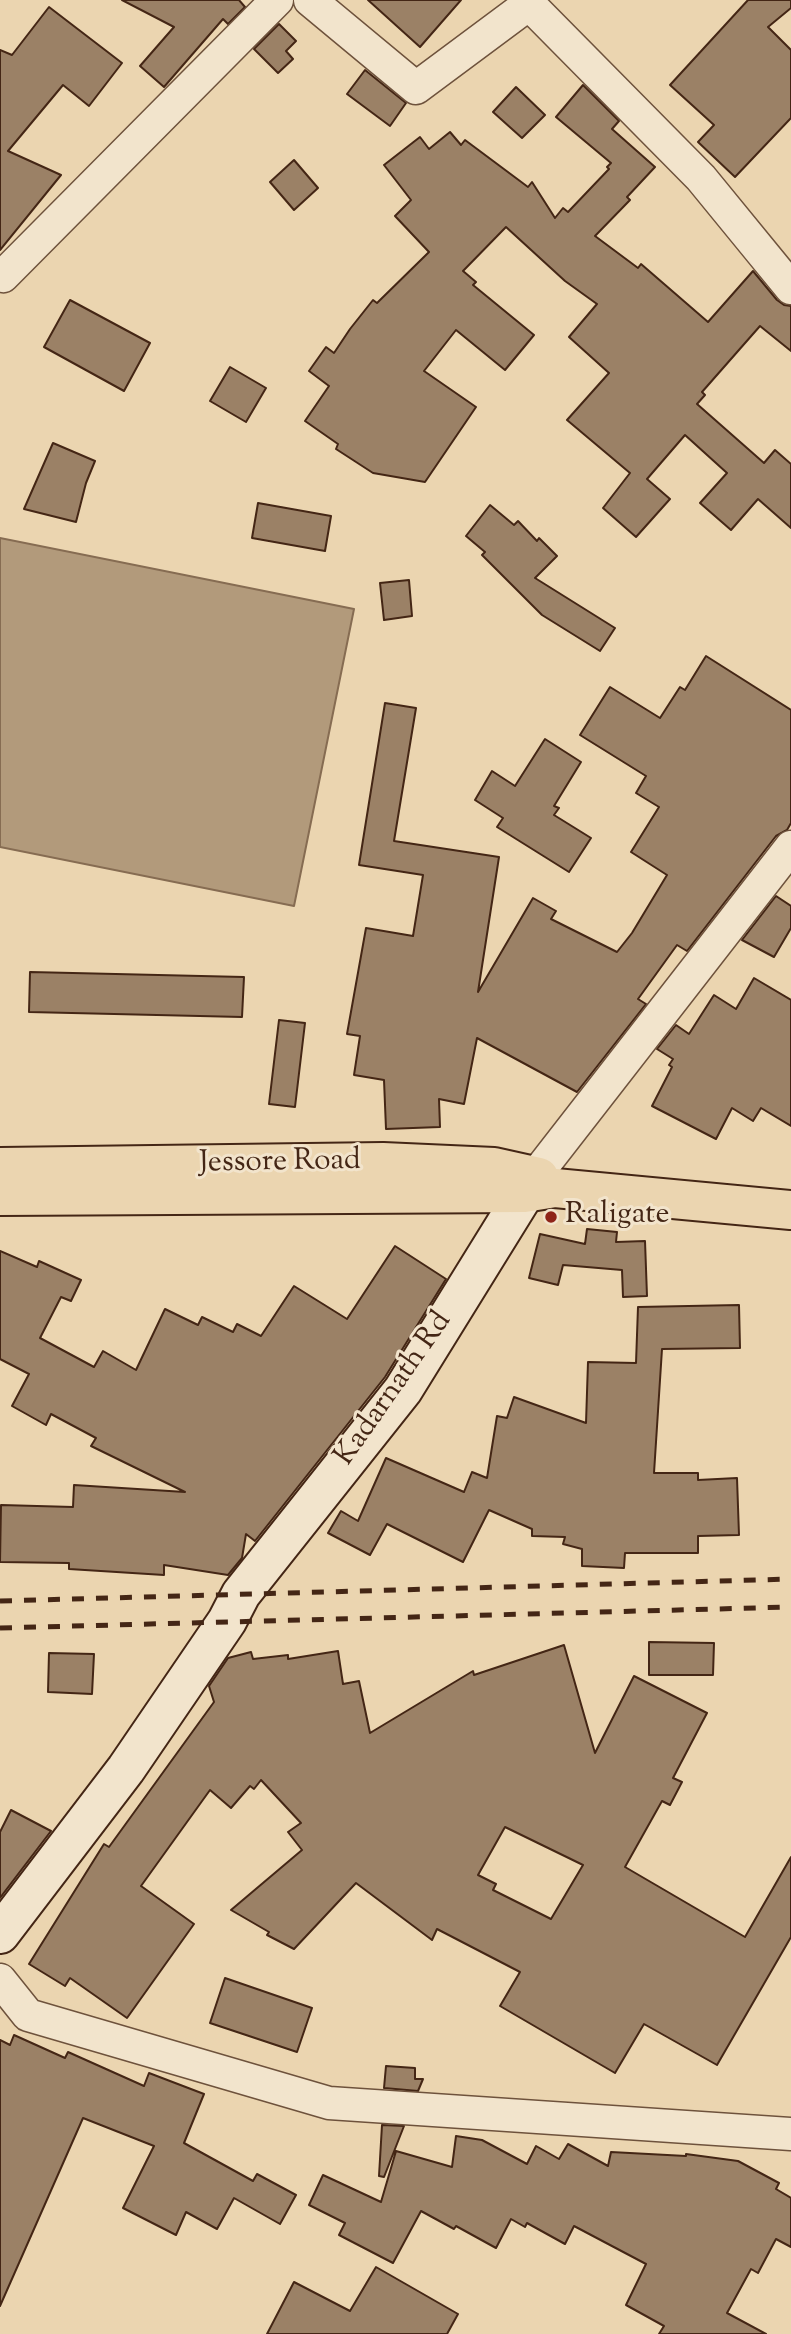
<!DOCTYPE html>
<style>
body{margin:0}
canvas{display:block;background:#ebd5b0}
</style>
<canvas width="791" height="2334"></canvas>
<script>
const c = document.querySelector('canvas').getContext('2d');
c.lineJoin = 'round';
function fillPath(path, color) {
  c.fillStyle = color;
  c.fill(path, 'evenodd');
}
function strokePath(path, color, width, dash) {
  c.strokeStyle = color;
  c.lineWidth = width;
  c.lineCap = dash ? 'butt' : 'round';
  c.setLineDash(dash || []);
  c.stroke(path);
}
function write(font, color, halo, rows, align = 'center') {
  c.font = font + ' "Sorts Mill Goudy",serif';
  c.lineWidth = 6;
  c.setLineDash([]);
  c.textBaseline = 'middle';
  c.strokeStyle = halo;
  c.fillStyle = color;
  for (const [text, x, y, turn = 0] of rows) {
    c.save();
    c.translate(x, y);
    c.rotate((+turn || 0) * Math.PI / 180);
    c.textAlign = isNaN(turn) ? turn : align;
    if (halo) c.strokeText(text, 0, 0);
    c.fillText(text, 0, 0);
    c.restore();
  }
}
const water = new Path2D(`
 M0,538L354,609L294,906L0,847Z`);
const building = new Path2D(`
 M122,0H239L245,7L228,24L223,19L164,87L140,66L174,27Z
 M368,0H461L420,47Z
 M748,0H791V8L768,27L791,50V118L735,177L698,142L714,125L670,85Z
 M49,7L122,63L89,106L63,85L8,151L61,175L0,250V50L12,55Z
 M279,24L296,41L286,51L293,59L278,73L254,49Z
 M365,70L406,103L390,126L347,94Z
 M583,85L619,121L612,129L655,167L627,197L630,200L595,236L638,268L641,264L708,322L753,271L777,300L784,305L791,306V351L760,326L702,392L705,395L697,404L764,463L775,450L791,464V528L758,499L731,530L700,503L727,473L685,435L647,479L670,499L636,537L603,508L630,473L567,420L609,373L569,337L597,304L565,281L506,227L463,271L476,282L473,285L534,335L505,370L456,330L424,371L476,407L425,482L373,473L336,449L338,444L305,421L329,386L309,371L326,347L334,353L350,329L373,300L377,303L429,252L395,216L411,200L384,165L420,137L429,149L450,132L461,145L465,140L528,187L532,182L555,218L563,208L568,212L609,169L607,167L611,163L556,117Z
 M516,87L545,115L522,138L493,112Z
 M294,160L318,188L294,210L270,182Z
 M70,300L150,343L124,391L44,347Z
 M230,367L266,388L246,422L210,401Z
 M53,443L95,461L86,483L76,522L24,509Z
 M258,503L331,516L325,551L252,538Z
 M490,505L514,525L518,521L537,541L539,538L557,556L535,578L615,628L600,651L542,615L482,555L485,552L466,536Z
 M409,580L412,616L384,620L380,583Z
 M706,656L791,710V823L787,830L776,836L687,951L677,945L638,999L646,1004L577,1092L477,1038L464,1104L439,1099L440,1127L386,1129L384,1080L354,1075L360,1036L347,1034L366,928L413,936L423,875L359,865L385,703L416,708L394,841L499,857L478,992L533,898L556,911L551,919L617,952L632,933L667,875L631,852L659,807L636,793L646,776L580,735L610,687L660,718L680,687L685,690Z
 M545,739L581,762L554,806L559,808L554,815L591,838L569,872L497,827L503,818L475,800L492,771L515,786Z
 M776,896L791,906V928L774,957L742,940Z
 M30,972L244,977L242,1017L29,1012Z
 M754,978L791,1000V1126L761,1108L753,1121L732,1108L716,1139L652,1106L672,1067L669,1065L673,1059L657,1049L676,1025L689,1034L714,995L736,1009Z
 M279,1020L305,1023L295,1107L269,1104Z
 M587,1229L617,1232L616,1242L645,1241L647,1296L623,1297L622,1270L563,1265L558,1285L529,1278L540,1234L585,1244Z
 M395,1246L446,1279L385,1377L255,1541L246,1534L242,1558L228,1575L164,1565V1575L69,1569V1563L0,1562L1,1505L73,1507L74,1485L185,1492L91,1446L96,1438L51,1414L46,1425L12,1406L29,1374L0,1359V1251L37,1267L39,1261L81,1280L71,1301L61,1297L40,1338L94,1367L103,1351L136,1370L165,1309L198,1325L202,1317L233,1332L237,1324L261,1336L294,1286L347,1319Z
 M739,1305L740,1348L662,1349L654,1473H698V1480L737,1478L739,1535L698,1536V1553H625L624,1568L582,1566V1549L563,1544L565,1537L532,1536V1529L489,1510L463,1562L387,1524L370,1555L328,1533L341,1511L358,1521L386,1458L464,1492L472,1472L487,1478L497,1416L507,1418L514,1397L586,1423L588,1362L636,1363L638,1307Z
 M649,1642L714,1643L713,1675H649Z
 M564,1645L595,1753L634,1676L707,1713L673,1778L682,1782L670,1805L662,1801L625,1867L745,1937L791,1857V1937L717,2065L644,2024L615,2073L500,2006L520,1972L437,1929L432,1940L356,1883L294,1949L267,1935L269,1932L231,1910L302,1850L288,1832L301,1823L261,1780L254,1789L250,1786L231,1808L210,1790L141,1886L194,1924L127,2018L70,1978L65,1986L29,1964L104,1844L109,1847L214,1702L209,1686L228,1658L251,1652L253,1659L288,1655V1659L338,1651L343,1684L359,1681L370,1733L473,1671L474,1675ZM505,1827L583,1865L551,1919L493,1890L496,1884L478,1875Z
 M49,1653L94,1654L92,1694L48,1692Z
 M11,1810L51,1831L0,1898V1832Z
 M225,1978L312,2008L297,2052L210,2023Z
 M14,2035L65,2058L68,2052L144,2086L149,2073L204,2094L184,2143L253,2181L257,2174L296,2195L280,2224L234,2198L217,2229L186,2212L176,2235L123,2208L154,2146L83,2118L0,2306V2040L10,2045Z
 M386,2066L415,2068V2079H423L418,2091L384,2088Z
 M382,2125L404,2126L384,2177L379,2176Z
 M456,2136L482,2140L527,2164L536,2146L559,2159L568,2144L608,2166L611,2152L686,2156V2154L738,2161L779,2183L776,2189L791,2198V2247L776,2239L758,2273L751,2269L727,2313L766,2334H659L664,2326L626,2305L646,2264L574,2226L565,2244L527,2223L525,2227L511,2219L496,2248L456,2226L454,2229L421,2211L393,2263L339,2235L345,2223L309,2205L323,2175L381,2202L396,2151L452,2167Z
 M376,2267L458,2314L447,2334H267L294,2282L350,2311Z`);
const street = new Path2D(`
 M310,0L416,88L529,4L701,178L791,288
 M0,275L3,276L277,0
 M536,1175L791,847
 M0,1980L28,2015L329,2103L791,2134`);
const secondary = new Path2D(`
 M0,1934L126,1769L227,1621L241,1594L403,1390L536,1175`);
const highway = new Path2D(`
 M0,1167L383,1162L494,1167L539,1177
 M0,1196L524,1193L555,1188L791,1210`);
const rail = new Path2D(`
 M0,1601L791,1579
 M0,1628L791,1607`);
const markers = [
 [551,1217,7,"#8f2418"]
];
const streetNames = [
 ["Jessore Road",280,1164,-1],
 ["Kadarnath Rd",395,1390,-55]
];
const poiNames = [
 ["Raligate",565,1217]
];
fillPath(water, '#b29a7b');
strokePath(water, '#866c52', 2);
fillPath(building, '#9b8166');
strokePath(building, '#442615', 2);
strokePath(street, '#6e523c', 35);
strokePath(secondary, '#442615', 42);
strokePath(highway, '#442615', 42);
strokePath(street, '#f2e4cc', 32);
strokePath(secondary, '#f2e4cc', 38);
strokePath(highway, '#ebd5b0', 38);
strokePath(rail, '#442615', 5, [12, 12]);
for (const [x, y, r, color] of markers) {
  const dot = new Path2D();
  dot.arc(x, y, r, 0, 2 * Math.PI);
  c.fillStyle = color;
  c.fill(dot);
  strokePath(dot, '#f2e4cc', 2.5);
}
write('30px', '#442615', '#f2e4cc', streetNames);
write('30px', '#442615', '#f2e4cc', poiNames, 'left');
</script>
